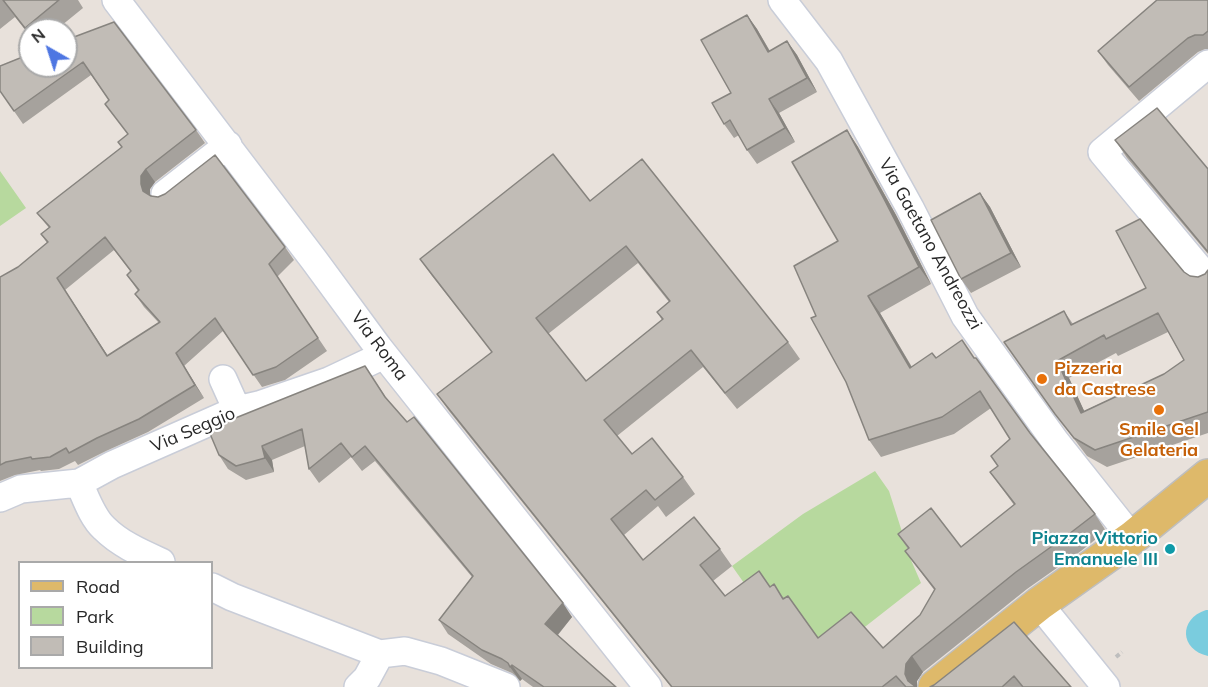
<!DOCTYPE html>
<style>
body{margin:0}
#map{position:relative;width:1208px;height:687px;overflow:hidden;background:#e8e1db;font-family:Mulish,sans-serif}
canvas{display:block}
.legend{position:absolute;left:18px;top:561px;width:195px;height:108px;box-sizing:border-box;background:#fff;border:2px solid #a9a9a9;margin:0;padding:8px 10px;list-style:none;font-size:18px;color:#282828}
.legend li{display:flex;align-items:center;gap:12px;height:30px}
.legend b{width:30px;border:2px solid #a9a9a9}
.north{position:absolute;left:18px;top:18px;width:60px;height:60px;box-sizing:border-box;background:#fff;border:2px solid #a9a9a9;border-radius:50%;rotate:321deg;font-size:16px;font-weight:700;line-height:24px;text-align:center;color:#282828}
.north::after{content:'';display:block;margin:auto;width:21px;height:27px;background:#4e76e2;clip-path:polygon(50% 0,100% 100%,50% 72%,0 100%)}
</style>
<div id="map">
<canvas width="1208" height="687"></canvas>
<ul class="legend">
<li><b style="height:8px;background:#deb96a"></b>Road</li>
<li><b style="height:16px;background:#b7d99e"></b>Park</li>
<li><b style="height:16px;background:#c1bcb6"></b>Building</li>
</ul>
<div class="north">N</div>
</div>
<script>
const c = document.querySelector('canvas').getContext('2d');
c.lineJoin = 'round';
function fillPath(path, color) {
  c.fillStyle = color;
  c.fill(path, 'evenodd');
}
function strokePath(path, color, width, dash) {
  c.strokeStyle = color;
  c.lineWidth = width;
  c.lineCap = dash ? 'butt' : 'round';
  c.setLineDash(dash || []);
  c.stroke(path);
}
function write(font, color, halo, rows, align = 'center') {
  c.font = font + ' Mulish,sans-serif';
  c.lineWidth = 4.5;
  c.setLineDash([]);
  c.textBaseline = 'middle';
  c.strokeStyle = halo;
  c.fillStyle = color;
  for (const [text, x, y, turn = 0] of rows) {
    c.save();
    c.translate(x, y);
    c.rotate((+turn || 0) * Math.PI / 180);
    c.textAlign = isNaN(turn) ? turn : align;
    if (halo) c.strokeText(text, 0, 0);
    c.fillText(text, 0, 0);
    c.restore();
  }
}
const green = new Path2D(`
 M0,171L26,208L0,226Z
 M875,471L889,491L911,560L921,583L829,655L756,600L732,566L803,514Z`);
const water = new Path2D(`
 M1206,610H1208V656C1180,650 1178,619 1206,610Z`);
const path = new Path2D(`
 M1116,657L1122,652`);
const minor = new Path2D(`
 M116,0L314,260L378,347L648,687
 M782,0L829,61L910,208L965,316L1055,441L1132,538
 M1208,64L1102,152L1208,279
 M165,194L228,145
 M223,379L237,410
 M79,483C86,498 92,517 104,528C120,544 141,553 161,562
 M0,498L21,489L79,483L112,465L214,420L237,410L259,405L329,381L384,355
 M212,587L232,597L380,654L367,678L358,687
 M1039,604L1106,687
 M380,654L405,651L441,661L506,687`);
const major = new Path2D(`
 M935,687L1039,604L1132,538L1208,476`);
const wall = new Path2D(`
 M0,0H78L83,8L56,30H30V36L15,17L0,29Z
 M1208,0V49H1205L1198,52L1139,101L1108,65L1098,51Z
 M747,15L757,29L770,51L787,41L797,55L817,92L779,113L795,142L757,164L747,150L739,135L734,138L724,124Z
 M66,40L196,130L205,143L155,182L150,189V195L285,247L294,260L277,277L327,351L285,380L262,387L223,331L184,366L204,398L148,432L106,451L78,465L75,461L59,469L41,471L40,470L15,475L0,481V277L18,267L47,243L41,234L49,228L37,213L122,147L128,134L105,104L109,100L91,75L23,124L0,91ZM114,250L131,272L127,275L138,291L135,294L144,307L159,323L108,356L65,290Z
 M847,130L858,147L896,215L931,284L880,313L912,367L936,358H975L1030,433L1095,514L1106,531L1081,551L1027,589L923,672L917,681V687H671L449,411L437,394L492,352L432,276L420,259L590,201L788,342L800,359L737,409L703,367L617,436L632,454L683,477L695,494L666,517L658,506L624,535L643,560L720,549L732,566L713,581L725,596L770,587L784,598L818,638L883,648L920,615L935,591L905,551L908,549L898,534L961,547L1014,505L990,472L998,466L991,456L1010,439L991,408L954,434L881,457L869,440L846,382L816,316L838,241ZM638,263L669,302L657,312L662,320L586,381L548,334Z
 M1115,140L1208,169V254L1127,158Z
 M980,193L990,207L1021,267L971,293L961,279Z
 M1208,270V433L1107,467L1087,456L1068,431L1004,342L1064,311L1073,324L1184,272L1190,276L1198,277L1205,274ZM1168,332L1184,360L1164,374L1084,411L1069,378L1116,353L1118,356Z
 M365,366L389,402L572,617L558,635L616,687H533L522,679L520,681L516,676L512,673L491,664L448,634L439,620L472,577L375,461L362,471L351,457L319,483L309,469L305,446L272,460L274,472L246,480L228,469L219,455Z
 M1014,622L1071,687H930L934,685Z`);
const shadedWall = new Path2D(`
 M747,15L757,29L778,66L768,52Z
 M787,41L797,55L817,92L807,78Z
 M769,99L779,113L795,142L785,128Z
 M847,130L858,147L896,215L931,284L919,267Z
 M146,169L155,182L150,189V197L143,191L141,184V176Z
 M980,193L990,207L1021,267L1011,253Z
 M57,278L65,290L116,369L107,356Z
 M868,296L880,313L922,385L910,368Z
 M176,353L184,366L204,398L195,385Z
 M1057,361L1069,378L1093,430L1081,413Z
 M262,446L272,460L274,472L265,458Z
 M563,603L572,617L555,638L545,624Z
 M912,656L923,672L917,681V687H912L908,681L905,674L906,664Z
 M512,665L522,679L520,681L510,667Z`);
const building = new Path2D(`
 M3,0H59L25,28Z
 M1157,0H1208V31L1203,35H1195L1188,38L1129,87L1098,51Z
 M747,15L768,52L787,41L807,78L769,99L785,128L747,150L730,120L724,124L712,103L731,93L701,40Z
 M114,22L196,130L146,169L141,176V184L143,191L151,196L158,197L165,194L215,155L285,247L269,264L318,338L276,367L253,375L215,318L176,353L195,385L139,419L97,438L69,453L66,448L50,457L32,459L31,457L6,462L0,465V277L18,267L48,242L41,234L50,227L37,213L122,147L118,142L128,134L105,104L109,100L83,62L14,111L0,91V66L30,54V66H66V40ZM105,237L131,271L127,275L139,290L135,294L160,322L107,356L57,278Z
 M1157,108L1208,169V252L1115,140Z
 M847,130L884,199L919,267L868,296L910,368L932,353L936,358L962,340L974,358H976L1030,433L1095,514L1069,534L1016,572L912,656L906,664L905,674L908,681L916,687H906L896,676L882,687H672L437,394L492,352L420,259L553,154L590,201L642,159L788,342L725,393L691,350L604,420L632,454L652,438L683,477L655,500L646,490L611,519L643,560L694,517L720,549L700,565L725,596L759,571L770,587L774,584L783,599L788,596L818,638L851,612L883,648L920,615L935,589L905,551L909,548L898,534L931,508L961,547L1015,504L990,472L998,466L991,456L1010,439L980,391L942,417L869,440L846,382L811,318L816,316L794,266L838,241L792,162ZM626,246L670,301L657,312L663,319L586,381L536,318Z
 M980,193L1011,253L961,279L931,220Z
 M1140,219L1184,272L1190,276L1198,277L1205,274L1208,270V412L1095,450L1074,438L1055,414L1004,342L1064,311L1071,325L1146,288L1116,231ZM1158,313L1184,360L1164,374L1081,413L1057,361L1104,335L1106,339Z
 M365,366L385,397L407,422L414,417L563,603L545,624L616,687H544L512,665L510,667L508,663L502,659L482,650L439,620L473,576L365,446L352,457L341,443L309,469L302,429L262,446L265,458L236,466L219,455L208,429Z
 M1014,622L1071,687H1023L1014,676L1002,687H930L934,685Z`);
const markers = [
 [1042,379,6,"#e8710a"],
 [1159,410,6,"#e8710a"],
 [1170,549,6,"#0f9aa8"]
];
const streetNames = [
 ["Via Gaetano Andreozzi",930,244,61],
 ["Via Roma",379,346,53],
 ["Via Seggio",193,430,-23]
];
const foodNames = [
 ["Pizzeria",1054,369],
 ["da Castrese",1054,390],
 ["Smile Gel",1159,430,"center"],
 ["Gelateria",1159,451,"center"]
];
const cultureNames = [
 ["Piazza Vittorio",1158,539],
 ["Emanuele III",1158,560]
];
fillPath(green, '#b7d99e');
fillPath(water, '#7accde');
strokePath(minor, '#c9cdd8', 30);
strokePath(major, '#bebebe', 36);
strokePath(path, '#bebebe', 4, [4.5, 3]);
strokePath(minor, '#fff', 27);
strokePath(major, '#deb96a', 33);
fillPath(wall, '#a6a29d');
fillPath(shadedWall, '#87847f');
fillPath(building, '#c1bcb6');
strokePath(building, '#87847f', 1.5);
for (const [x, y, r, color] of markers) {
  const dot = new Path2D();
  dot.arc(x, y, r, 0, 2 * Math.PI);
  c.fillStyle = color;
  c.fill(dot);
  strokePath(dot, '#fff', 2);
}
write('18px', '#282828', '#fff', streetNames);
write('bold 18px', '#c56008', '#fff', foodNames, 'left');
write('bold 18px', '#0d838f', '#fff', cultureNames, 'right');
</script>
